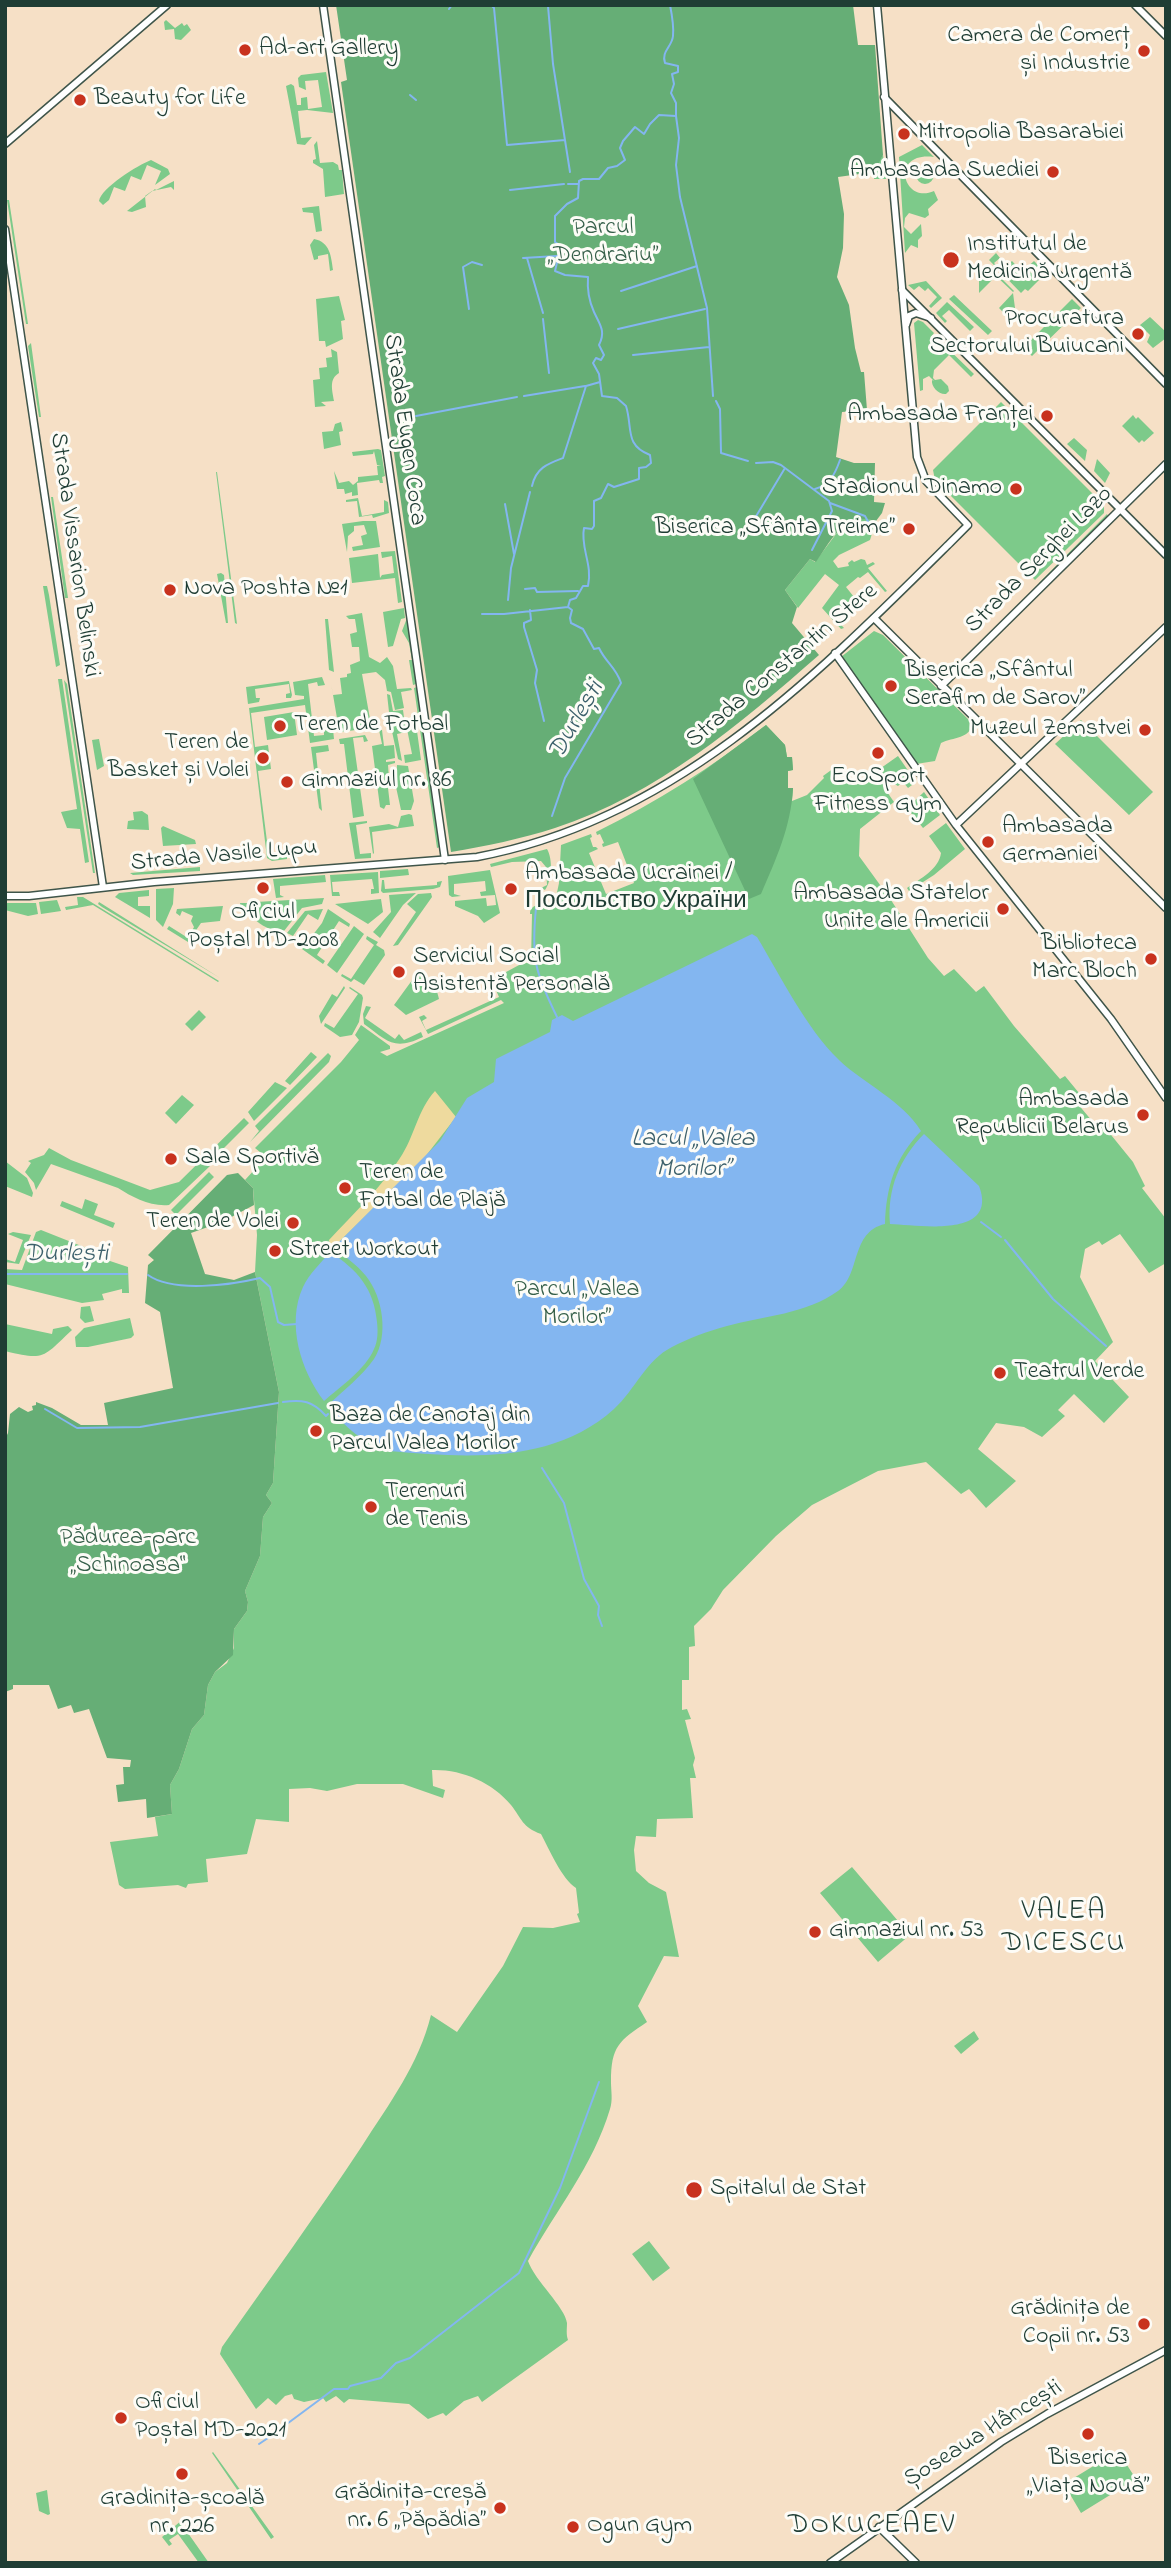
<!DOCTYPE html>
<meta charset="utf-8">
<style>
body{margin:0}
#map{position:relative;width:1171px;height:2568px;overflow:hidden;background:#f6e0c6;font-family:"Indie Flower",sans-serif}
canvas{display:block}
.frame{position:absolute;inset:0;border:7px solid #1f3d34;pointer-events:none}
</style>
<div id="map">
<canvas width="1171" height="2568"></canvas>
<div class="frame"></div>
</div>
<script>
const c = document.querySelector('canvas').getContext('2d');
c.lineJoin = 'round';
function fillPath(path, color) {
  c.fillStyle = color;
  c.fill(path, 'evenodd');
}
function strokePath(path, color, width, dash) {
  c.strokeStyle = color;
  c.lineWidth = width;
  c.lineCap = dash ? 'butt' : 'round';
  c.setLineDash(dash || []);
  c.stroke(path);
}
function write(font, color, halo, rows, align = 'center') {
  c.font = font + ' "Indie Flower",sans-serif';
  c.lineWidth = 6;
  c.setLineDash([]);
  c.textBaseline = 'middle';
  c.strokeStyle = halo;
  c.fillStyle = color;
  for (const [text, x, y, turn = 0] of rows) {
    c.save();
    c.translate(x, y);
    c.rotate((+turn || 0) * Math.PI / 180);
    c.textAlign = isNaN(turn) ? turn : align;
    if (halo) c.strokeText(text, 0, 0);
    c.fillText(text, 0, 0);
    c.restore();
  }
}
const green = new Path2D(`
 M166,20L175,28L182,23L184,26L187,24L191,30L181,40L175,39L174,29L165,30L164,22Z
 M326,72L333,113L307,110L298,111L301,138L312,137L305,145L297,144L286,86L291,84L294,86L297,105H301V98L307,97L308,109L322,107L318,80L305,81L306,90L299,87L298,78L301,75Z
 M317,141L320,163L333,162L338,165L339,170H342L344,194L325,197L323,169L313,163V160L316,159L314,145Z
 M922,145L934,157C889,151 903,205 934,191L938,200L928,209L929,215L925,218L909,213L905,218L904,227L911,234L921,224L922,236L918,240V248L911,245L905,253L899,157Z
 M883,155L886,179H874L876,165Z
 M151,160L168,169L170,174L155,185L161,171L147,165L141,180L131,176L125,191L114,187L109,200L103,205L99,201C101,188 138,165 151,160Z
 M916 175a9 9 0 1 1 18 0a9 9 0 1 1-18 0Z
 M174,181V190L171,187L152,191L145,196L146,207L132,212L127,211L155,189L156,190Z
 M7,200H9L28,324H26Z
 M319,206L322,231L316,232L313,213L303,212L302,208Z
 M314,239C330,242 331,256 333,270L330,271L328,254L318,256V259L314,260L310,245Z
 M996,253L1000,258L994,263L998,267L1002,265L1005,267L1012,261L1022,272L1034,261L1047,274L1043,278L1035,267L1030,272L1040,279L1028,291L1025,289L1021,293L989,260Z
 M991,268L1014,291L1013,292L996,276L979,293V281Z
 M926,281L942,298L931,308L929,306L937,297L928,288L925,291L919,286L914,290L908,285Z
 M1013,293L1015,308L1006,315L999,308Z
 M954,295L992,331L988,335L949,299Z
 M339,296L345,320L341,321L343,339L326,347L325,341H319L316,299Z
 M1072,299L1081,308L1032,356L1023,348Z
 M947,302L974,327L970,331L949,310L942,316L947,321L945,323L936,313Z
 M1150,317L1166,332V338L1153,348L1147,342L1150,335L1140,325Z
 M918,320L923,322L934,333L931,337L935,341L938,339L974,374L971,377L949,355L934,370L933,378L935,380L941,379L948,386L949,391L946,394C939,395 931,387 932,380L934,381L929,376L923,379V390L920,391L914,323Z
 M31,343L41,417H39L28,346Z
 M331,349L337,352L339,373C329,379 332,389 334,401L321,402L326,406L315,407L313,380L320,379L319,368L327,367L326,358L332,357Z
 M1001,402L1104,505V513L1035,580L935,480L933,470Z
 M1133,415L1136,419L1138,417L1154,433L1144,442L1142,440L1139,443L1122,426Z
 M341,422L343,431L339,432L341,445L324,449L322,432L333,431L335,424Z
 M1074,438L1087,450L1085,461L1067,444Z
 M378,449L381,450L385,476L382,477L383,483H380L379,480L357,483L358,495L352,496V492L345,494L344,489H337L334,471L339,483L349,481L353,485L358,481V477L378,475L377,466L381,465H377L374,451L373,454L353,456L352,452Z
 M1097,459L1110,473L1105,483L1094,471Z
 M216,472H217L237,624L235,623Z
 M51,497H53L68,598H65Z
 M358,498L362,516L384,512V500L388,502L389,513L373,518L372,515L359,517L357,501L346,502V500Z
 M1107,514L1108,516L1040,584L1039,583Z
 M864,518L876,521L870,540L839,555L833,561L838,568L849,566L848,563L852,560L854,562L861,559L865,560L867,565L873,562L875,564L868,568L887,591L885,592L868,572L860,578L858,577L846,587L854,597L834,617L844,628L841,629L822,608L839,585L825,574L798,608L785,590L810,559L815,562L842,526Z
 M363,521H376L380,547L353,551L352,547L363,545L361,536L367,534L364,525L354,526V531L348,536L347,552L342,524Z
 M395,551L402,602L398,603L395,578L352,583L349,558L378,554L380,578L382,575L394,573L392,556L382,558L381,552Z
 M221,573L224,575L228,623H226L217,574Z
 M43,586H47L49,595L60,665L56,667Z
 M404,608L405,618L401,619L393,646L388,647L383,612Z
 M362,613L369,657L380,663L387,657L393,666L397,689L411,688L412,690L401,692L404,708L395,710L391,692L387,691L385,680L376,672L362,674L370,719L363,720V729L341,732L339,730L331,683L333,695L342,694L340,678L347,677V674L351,673L350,665L360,661L359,647H352L350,634L357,632L355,619H349L346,616Z
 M407,618L416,684L413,685L409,660H412L409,643L402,631Z
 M325,619H328L334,672L329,670Z
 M874,631L883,635L972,723C971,739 953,737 941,743L935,761L916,764L841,657Z
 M322,677L325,685L318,686L317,682L308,684L314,736L324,735V730L333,729L334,739L310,743L305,705L251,713L255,747L268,745L271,769L258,771L269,857H287V859L272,861L267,858L249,708L304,699V696L295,695L293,682Z
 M58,679H62L89,862L85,863L80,829L67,828L61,812L77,809Z
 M64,680L67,684L95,873H93Z
 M289,681L292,695L291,698H286V694L290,693L289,684L255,689L256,698H260L259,702L248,704L246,687Z
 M417,687L440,847L437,848L414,688Z
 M387,694L390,695L393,711L403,710L405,725L416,724L421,760L405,763L404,755L412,754L407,729L406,732L397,734L402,761L398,759L391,727L395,726L393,713L389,712Z
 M294,712L297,735L267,740L264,717Z
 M1081,720L1153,792L1129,815L1055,744Z
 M766,725L785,745L787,757H792L793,770L788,771V788H793L792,801L807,795L824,778L823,776L834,768L840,779L864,780L898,756L916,782L908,788L903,782L898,786L889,781L883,786L894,802L860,829L859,856L891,900L928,958L944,976L954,969L976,992L984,986L1014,1026L1060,1079L1065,1076L1079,1093L1077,1103L1098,1128L1103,1125L1133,1162L1145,1186L1142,1188L1166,1219V1263L1149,1273L1120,1234L1102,1245L1099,1241L1085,1249L1080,1277L1113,1342L1095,1361L1129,1397L1104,1423L1074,1394L1058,1410L1065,1416L1042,1437L1024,1427L996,1423L978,1449L1016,1481L986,1508L969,1489L961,1494L926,1462L878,1471L812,1505L776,1536L723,1590L711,1609L694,1626L695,1646L689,1647V1680H682V1710L687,1709L691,1719L685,1720L695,1758L693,1765L696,1778H690L693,1818L657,1819L656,1837L636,1836L634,1850L636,1871L649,1883L666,1892L679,1957L664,1956L638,2006L647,2022C619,2041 611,2046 611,2082C611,2091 613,2100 610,2109C593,2166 556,2210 528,2261C535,2281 565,2307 567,2323C567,2329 566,2334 568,2340L482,2402L478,2396L464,2401L446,2416L443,2413L428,2419L409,2404L349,2399L344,2403L336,2396L326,2402L323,2398L304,2402L294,2399L292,2394L285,2396L276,2405L268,2398L256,2409L220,2354L222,2347C269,2280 317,2214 362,2146C389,2104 419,2064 431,2015L457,2032L503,1966L523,1927L553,1928L580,1922L577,1914L579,1913L576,1888C562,1879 549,1849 541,1834C522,1827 522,1819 511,1805C492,1782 461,1769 432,1770L433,1786L445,1790L443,1798L403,1784H357L327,1791L310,1788L289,1789V1822L256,1819L247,1854L206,1859L208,1882L188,1884L186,1888L178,1885L125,1889L119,1885L110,1842L158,1836L155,1817L172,1814L170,1785L179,1769L192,1729L204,1715L208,1685L215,1672L227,1663L234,1648V1629L247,1611L248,1602L245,1591L260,1556L263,1517L272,1503L266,1495L273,1483L279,1392L255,1272L257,1235L253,1188L245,1180L266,1157L255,1148L341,1062L359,1040L355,1035L361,1025L390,1046V1049L380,1052L387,1056L504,1003L501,1000L428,1034L419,1017L424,1015L427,1018L422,1021L426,1030L499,997L495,988L492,989L490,985L495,982L493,979L521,964L531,962L532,914H530C530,907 534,906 540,904L541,907L555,902L559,883L561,845L591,834L592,837L590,838L593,847H596L598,849L589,853L606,894L634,883L618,842L603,847L602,844L604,843L600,834L597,835L596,832C657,802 712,767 766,725Z
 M379,730H382L384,746L394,745L395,758L386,760V762L395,761V763L388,765L389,778H394L393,787L388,788L390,805H386L384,809L380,807L372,746L382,744Z
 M365,735L368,741L364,742L363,737L353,738L364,816L353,818L344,744H340L339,739Z
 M99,739L104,766L97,770L92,740Z
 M328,745L329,751L316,753L322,811L319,808L311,747Z
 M397,765L408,766L414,801L411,810H401L396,787Z
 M924,792L940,815L923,828L907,808Z
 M142,811L148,815L149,830L127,829L128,821L134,820L133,812Z
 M409,814L412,815L414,826L372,832L374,853L373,854L369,827L389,824L398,827L401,816Z
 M367,821V823L356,825L360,854L371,853V858L355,859L349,823Z
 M946,823L965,849L934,875L909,891L907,888C920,879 939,869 941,853L929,836Z
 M163,826L195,840L196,844L163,846L161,828Z
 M547,849C553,859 552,881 545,890L541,888L547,885L546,867L541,861L512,862L491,867L490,864Z
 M200,867V871L133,875L130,873Z
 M408,869L409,875L380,878V871Z
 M490,870L500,913L484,923L478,916L455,906V901L486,898L487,906L496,905L495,895L481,896L480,892L486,891L485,881L454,884V894L461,896L452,897L449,895L448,876Z
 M378,872L379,893L371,894V889H374L372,879L332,882L333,892H339L340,896H332L330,875Z
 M325,875L326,882L280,886V895L284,897L276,898L273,879Z
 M382,880H384L385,889L437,885V882L442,881L440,887L433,889L383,893L381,891Z
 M174,888L173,904L163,927L156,920V889Z
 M149,890V896L138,897V906H150V918L115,897L119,893Z
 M416,893L403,905L380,938L373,932L391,912L389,895Z
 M431,893L432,897L398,945L393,946L416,912L407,904L418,894Z
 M77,897H83L219,981L218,982L93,905L66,910L65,907L78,905Z
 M324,898L322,904L302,908L284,931C272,932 262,926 253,918L255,914L248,910H241L240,903H248L249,909L256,908V902Z
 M381,899L383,912L368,924L335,904Z
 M57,900L61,911L41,914L39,902Z
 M99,902L220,978L102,907L98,904Z
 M5,903H36L38,914L28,916L5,910Z
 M223,906L220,921L201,923L188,942L167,929L169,926L188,938L194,927L191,921L193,916L182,911L180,916L176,913L177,909Z
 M323,909L318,920L308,914L293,936L287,933L305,911Z
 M328,909L350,924L349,927L339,921L317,955L325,961L323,964L302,949L322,923Z
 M354,926L364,934L337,973L327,965Z
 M367,936L378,942L376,945L384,950L385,955L364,985L354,979L351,982L341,976L342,974L351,979L374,945L366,939Z
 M418,972L435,984L439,999L406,1015L394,1005Z
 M344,986L345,988L321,1024L319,1016L332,994L337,997Z
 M350,987L362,995L363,998L359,1022L352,1035L340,1037L324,1026L325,1023L334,1028L358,994L349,988Z
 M366,1006L371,1007L365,1018L395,1039L399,1034L404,1040L421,1032L423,1037C394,1051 387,1041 364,1024L363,1014Z
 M199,1010L206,1017L192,1031L185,1024Z
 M311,1052L317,1057L290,1085L285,1081Z
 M328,1053L331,1056L329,1062L250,1142L259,1131L255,1126Z
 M275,1082L287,1088L254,1121L248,1112Z
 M182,1095L194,1105L176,1124L165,1113Z
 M244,1118L249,1123L208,1164L210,1166L169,1205C151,1207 132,1197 118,1188L51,1164L36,1190L34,1183L25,1172L31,1163L28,1161L44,1155L49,1148L71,1160L150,1190L179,1182Z
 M5,1161L27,1178L33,1193L32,1197L5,1186Z
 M209,1172L214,1177L176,1215L171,1210Z
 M85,1199L98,1204L94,1215L115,1223L113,1228L60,1206L62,1201L82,1209Z
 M41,1230L99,1253L98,1257L128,1267L129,1293H122V1289L102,1294L104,1300L82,1303L5,1284V1269L22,1270L36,1232Z
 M13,1232L31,1235L19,1264L5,1262V1259L15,1262L23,1240L8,1234Z
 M90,1306L94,1321L85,1323L80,1318L81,1307Z
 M130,1318L134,1335L131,1338L88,1347H76L75,1337L84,1328Z
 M5,1324L52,1334L53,1329L68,1326L72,1330C43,1357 46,1361 5,1351Z
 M852,1867L910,1935L878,1962L820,1893Z
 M974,2031L979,2039L961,2054L954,2046Z
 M649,2241L670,2268L653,2281L632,2254Z
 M1118,2451L1136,2479L1081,2513L1064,2484Z
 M213,2452L274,2537L271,2539L212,2453Z
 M47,2490L50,2514L48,2515L39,2511L36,2493Z
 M182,2520L188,2522L183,2526L209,2563H199L178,2534L169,2540L172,2544L169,2546L162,2537Z`);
const forest = new Path2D(`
 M336,5H853L858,45H875L883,155L874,172L838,177L844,214L843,248L837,277L849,305L855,348L861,372H864L867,410L842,412L836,457L854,463H875L874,502L885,503L882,513L876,521C844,512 832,539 816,562L810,559L785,590L797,607L792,623L819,655C739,725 658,794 555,828C521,839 486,846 451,852L341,82L347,80Z
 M766,725L785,745L787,757H792L793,770L788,771V788H793C791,827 776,859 761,894L749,899L693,779Z
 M238,1173L253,1188L254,1205L222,1222L191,1233L205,1274L234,1280L255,1272L279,1392L273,1483L266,1495L272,1503L263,1517L260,1556L245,1591L248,1602L247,1611L234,1629L233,1655L215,1672L208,1685L204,1715L192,1729L179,1769L170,1785L172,1814L147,1818L146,1799L118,1802L116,1785L124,1784L123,1767H130L131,1760L107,1758L89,1709L74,1713L71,1705L58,1709L49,1685H13V1689L5,1692V1439L8,1433L10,1414L19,1407L28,1412L33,1410L32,1406L36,1405V1402L52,1408L81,1425H108L104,1403L173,1388L160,1312L145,1303L148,1265L154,1260L148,1255L227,1175Z`);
const sand = new Path2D(`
 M435,1091L456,1117L425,1157L333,1248L330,1246L329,1240C353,1214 381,1188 400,1158C414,1138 418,1109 435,1091Z`);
const water = new Path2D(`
 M752,934L757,937C781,977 806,1028 839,1060C864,1084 902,1100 921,1131C895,1158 886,1187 885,1224C850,1232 861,1275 838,1291C806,1314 764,1316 727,1326C708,1331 689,1338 672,1347C646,1360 635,1390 614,1409C553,1464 467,1458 390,1451C365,1445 343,1426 328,1405C343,1391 362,1376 374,1359C389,1336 383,1297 366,1276C357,1265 345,1256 333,1248L440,1141L467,1098L494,1082L496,1059L550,1032L552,1020L562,1015L573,1021Z
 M924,1134L979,1186C999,1239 918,1225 890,1224C887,1189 900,1158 924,1134Z
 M330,1252C358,1270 374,1289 377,1322C378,1331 378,1341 374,1349C365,1370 341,1386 324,1401C301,1371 286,1324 303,1287C309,1274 321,1263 330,1252Z`);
const stream = new Path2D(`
 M491,5L494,8L507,145L565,140
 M548,6L553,64L570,172
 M449,9L452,5
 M410,95L416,100
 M676,116L679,138L676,165L680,197L707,308L713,396
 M568,184H578
 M510,190L564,184
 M523,258L557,256
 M527,258L543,313
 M621,291L697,266
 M469,309L463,267L472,262L482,265
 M543,319L549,373
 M618,329L705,309
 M633,355L709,347
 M524,396L585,386
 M716,401L720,409L721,453L748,461
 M416,416L517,397
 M756,463L773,462L781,465L829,501L832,511L812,550
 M532,486C536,468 547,464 563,458L586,386L600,382
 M815,489C830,485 835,474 840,460
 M830,503L865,516L870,525
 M505,504L514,554
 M755,518L785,468
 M525,589L535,588L537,592L578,591
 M508,600L511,568L530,492
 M530,610L531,620L524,623V627L537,670L535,683L544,721
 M482,614H504L568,607
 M552,816L565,778L621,683C616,667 606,663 599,648L594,649L583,629L571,623L570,618L572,610L568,607L570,600L576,598L583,586H588C593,565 580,547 584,528L592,529L594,526V501L601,498L608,484L614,487L639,479V468L646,467L651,463L650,455C624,445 633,428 626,406L617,398L602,396L599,374L593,363L596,358L601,360L604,355L599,345C606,331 600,325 594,312C589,301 587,290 588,277L565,275L555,271L561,246L555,242V216L567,204L578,198L579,181L583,179H599L608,168L617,166L625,160L620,148L623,141L635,127L644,134L650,124L659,115L676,116V103L671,93L674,84L672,74L678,72V66L665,63C661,51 672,47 673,36C674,26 672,15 670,5
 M536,908C531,959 535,972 557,1017
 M981,1222L1001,1237
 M1005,1240L1053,1299L1106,1346
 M5,1274H127
 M148,1275C173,1293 231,1285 260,1278L270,1287L278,1322L284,1325L297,1324
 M283,1402C302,1399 313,1401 326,1416L328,1414
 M45,1409L77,1428L140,1427L278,1403
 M542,1468L564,1503L584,1579L599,1606L598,1615L602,1626
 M272,2435L334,2389H348L350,2386L381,2378L396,2363L410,2358L519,2273L560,2188L599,2082
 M259,2444L268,2438`);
const secondary = new Path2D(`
 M323,5L445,860
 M884,97L1166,384
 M5,229L103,887
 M902,290L1166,555
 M874,618L1166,908
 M835,653L956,825L1111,1019L1166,1098
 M941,686L1166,464
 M956,825L1166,627
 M879,2527L916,2563`);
const primary = new Path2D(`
 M1135,5L1166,36
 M5,144L167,5
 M906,325L909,316L916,313L931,318
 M5,896H29L154,882L477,857C674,820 813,679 950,543L968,525L926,481L917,457L877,5
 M830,2563L1001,2442L1047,2414L1166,2350`);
const markers = [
 [245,50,7,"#c8321e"],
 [1144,51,7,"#c8321e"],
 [80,100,7,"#c8321e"],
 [904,134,7,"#c8321e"],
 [1053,172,7,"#c8321e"],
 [951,260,9,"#c8321e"],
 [1138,334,7,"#c8321e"],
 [1047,416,7,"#c8321e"],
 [1016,489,7,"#c8321e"],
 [909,529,7,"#c8321e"],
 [170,590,7,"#c8321e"],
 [891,686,7,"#c8321e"],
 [280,726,7,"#c8321e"],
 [1145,730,7,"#c8321e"],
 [878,753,7,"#c8321e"],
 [263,758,7,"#c8321e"],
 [287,782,7,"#c8321e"],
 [988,842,7,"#c8321e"],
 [263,888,7,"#c8321e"],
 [511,889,7,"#c8321e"],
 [1003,909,7,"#c8321e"],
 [1151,959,7,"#c8321e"],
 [399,972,7,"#c8321e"],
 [1143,1115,7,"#c8321e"],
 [171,1159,7,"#c8321e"],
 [345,1188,7,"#c8321e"],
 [293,1223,7,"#c8321e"],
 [275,1251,7,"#c8321e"],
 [1000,1373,7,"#c8321e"],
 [316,1431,7,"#c8321e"],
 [371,1507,7,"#c8321e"],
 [815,1932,7,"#c8321e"],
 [694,2190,9,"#c8321e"],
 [1144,2324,7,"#c8321e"],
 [121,2418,7,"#c8321e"],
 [1088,2434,7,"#c8321e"],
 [182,2474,7,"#c8321e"],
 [500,2508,7,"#c8321e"],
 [573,2527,7,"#c8321e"]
];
const poiNames = [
 ["Camera de Comerț",1130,37,"right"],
 ["și Industrie",1130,65,"right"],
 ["Ad-art Gallery",259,50],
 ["Beauty for Life",94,100],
 ["Mitropolia Basarabiei",918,134],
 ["Ambasada Suediei",1039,172,"right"],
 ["Institutul de",967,246],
 ["Medicină Urgentă",967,274],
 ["Procuratura",1124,320,"right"],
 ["Sectorului Buiucani",1124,348,"right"],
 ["Ambasada Franței",1033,416,"right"],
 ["Stadionul Dinamo",1002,489,"right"],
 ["Biserica „Sfânta Treime”",895,529,"right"],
 ["Nova Poshta №1",184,590],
 ["Biserica „Sfântul",905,672],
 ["Serafim de Sarov”",905,700],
 ["Teren de Fotbal",294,726],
 ["Muzeul Zemstvei",1131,730,"right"],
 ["Teren de",249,744,"right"],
 ["Basket și Volei",249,772,"right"],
 ["EcoSport",878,778,"center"],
 ["Fitness Gym",878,806,"center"],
 ["Gimnaziul nr. 86",301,782],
 ["Ambasada",1002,828],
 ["Germaniei",1002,856],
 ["Ambasada Ucrainei /",525,875],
 ["Посольство України",525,903],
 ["Ambasada Statelor",989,895,"right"],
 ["Unite ale Americii",989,923,"right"],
 ["Oficiul",263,914,"center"],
 ["Poștal MD-2008",263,942,"center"],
 ["Biblioteca",1137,945,"right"],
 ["Marc Bloch",1137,973,"right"],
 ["Serviciul Social",413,958],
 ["Asistență Personală",413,986],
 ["Ambasada",1129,1101,"right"],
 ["Republicii Belarus",1129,1129,"right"],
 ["Sala Sportivă",185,1159],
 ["Teren de",359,1174],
 ["Fotbal de Plajă",359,1202],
 ["Teren de Volei",279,1223,"right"],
 ["Street Workout",289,1251],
 ["Teatrul Verde",1014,1373],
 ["Baza de Canotaj din",330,1417],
 ["Parcul Valea Morilor",330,1445],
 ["Terenuri",385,1493],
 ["de Tenis",385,1521],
 ["Gimnaziul nr. 53",829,1932],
 ["Spitalul de Stat",710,2190],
 ["Grădinița de",1130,2310,"right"],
 ["Copii nr. 53",1130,2338,"right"],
 ["Oficiul",135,2404],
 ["Poștal MD-2021",135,2432],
 ["Biserica",1088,2460,"center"],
 ["„Viața Nouă”",1088,2488,"center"],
 ["Grădinița-creșă",486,2494,"right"],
 ["nr. 6 „Păpădia”",486,2522,"right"],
 ["Gradinița-școală",182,2500,"center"],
 ["nr. 226",182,2528,"center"],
 ["Ogun Gym",587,2527]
];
const parkNames = [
 ["Parcul",603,229],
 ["„Dendrariu”",603,257],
 ["Parcul „Valea",577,1291],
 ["Morilor”",577,1319],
 ["Pădurea-parc",128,1539],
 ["„Schinoasa“",128,1567]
];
const streetNames = [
 ["Strada Eugen Coca",403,430,82],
 ["Strada Vissarion Belinski",73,555,82],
 ["Strada Serghei Lazo",1040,561,-45],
 ["Strada Constantin Stere",783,667,-40],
 ["Strada Vasile Lupu",224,857,-5],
 ["Șoseaua Hâncești",984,2435,-32]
];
const waterNames = [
 ["Durlești",578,721,-60],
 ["Lacul „Valea",693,1141],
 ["Morilor”",693,1171],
 ["Durlești",66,1256]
];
const quarterNames = [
 ["VALEA",1064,1913],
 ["DICESCU",1064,1945],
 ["DOKUCEAEV",872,2527]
];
fillPath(green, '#7dca8a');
fillPath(forest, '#66ae76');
fillPath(sand, '#eeda9e');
fillPath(water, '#83b6f0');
strokePath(stream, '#83b6f0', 2);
strokePath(secondary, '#3f554a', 9);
strokePath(primary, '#3f554a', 9);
strokePath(secondary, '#fff', 6);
strokePath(primary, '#fff', 6);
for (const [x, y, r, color] of markers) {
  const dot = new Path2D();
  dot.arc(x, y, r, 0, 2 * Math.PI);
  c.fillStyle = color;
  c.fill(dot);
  strokePath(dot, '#fdfcf7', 2.5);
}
write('24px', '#1f3d34', '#fdfcf7', poiNames, 'left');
write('24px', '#36604a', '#fdfcf7', parkNames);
write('24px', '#1f3d34', '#fdfcf7', streetNames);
write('italic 26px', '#3d616c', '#fdfcf7', waterNames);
c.letterSpacing = '2px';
write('28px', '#1f3d34', '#fdfcf7', quarterNames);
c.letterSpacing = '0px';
</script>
